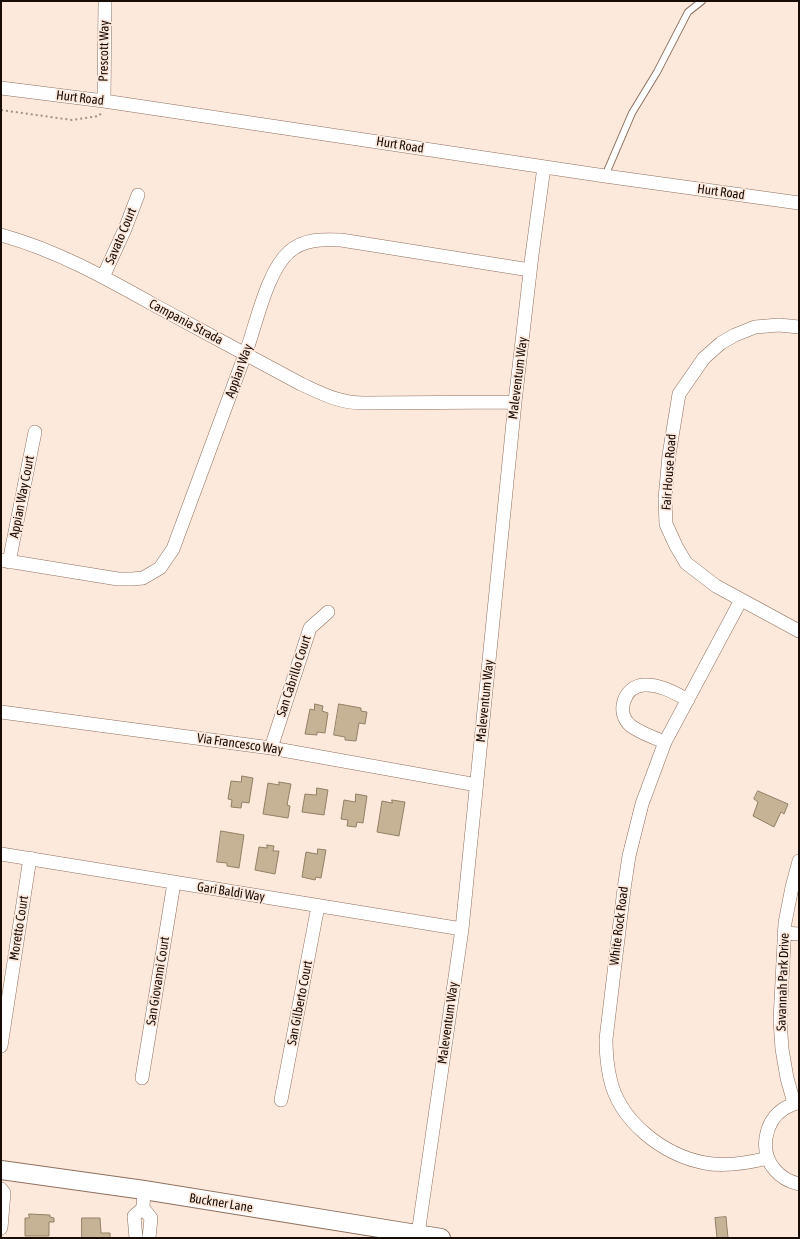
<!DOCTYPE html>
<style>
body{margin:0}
#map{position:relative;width:800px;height:1239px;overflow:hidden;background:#fde8dc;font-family:"Asap Condensed",sans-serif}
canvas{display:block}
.frame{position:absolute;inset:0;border:2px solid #170c06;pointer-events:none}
</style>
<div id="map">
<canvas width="800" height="1239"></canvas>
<div class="frame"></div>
</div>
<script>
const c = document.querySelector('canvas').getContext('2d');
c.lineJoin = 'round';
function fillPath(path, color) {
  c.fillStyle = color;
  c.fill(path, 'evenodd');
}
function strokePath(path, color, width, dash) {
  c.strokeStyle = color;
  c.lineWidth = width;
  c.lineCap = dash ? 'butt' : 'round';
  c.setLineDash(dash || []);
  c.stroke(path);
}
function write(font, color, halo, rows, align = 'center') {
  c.font = font + ' "Asap Condensed",sans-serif';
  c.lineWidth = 3.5;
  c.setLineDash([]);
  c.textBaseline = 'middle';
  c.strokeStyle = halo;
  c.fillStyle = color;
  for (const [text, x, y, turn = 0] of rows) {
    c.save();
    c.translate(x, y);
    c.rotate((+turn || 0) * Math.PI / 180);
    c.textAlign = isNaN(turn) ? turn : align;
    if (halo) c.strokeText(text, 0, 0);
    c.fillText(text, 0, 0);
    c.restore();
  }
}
const building = new Path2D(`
 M315,704L323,706L322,711L328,713L325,733L317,732V735L305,734L310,709L314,710Z
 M339,704L361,708V711L367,712L365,724L359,723L356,741L345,740V737L334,735Z
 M242,776L253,778L249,803L242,802L241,808L231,807L232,800L228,799L231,781L241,782Z
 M279,782L291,784L287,805L290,806L288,818L263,814L268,783L279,785Z
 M317,788L328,790L324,815L302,812L305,794L316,795Z
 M758,791L788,804L784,814L781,812L774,827L753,816L758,802L754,799Z
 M356,794L367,796L363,823L357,822L356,827L347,826L348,820L341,819L344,800L355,802Z
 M392,800L405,802L399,836L377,832L382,801L392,803Z
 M221,831L244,835L239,868L227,866V863L217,862Z
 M267,845L274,846L273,851H279L275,874L255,870L259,847L267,848Z
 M318,849L326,850L321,878L316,877L315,880L302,877L306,852L317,854Z
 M29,1214L50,1215V1217L54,1218V1222H49V1236H25V1218H29Z
 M726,1217L728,1238H717L715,1218Z
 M82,1218H100L101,1233H110V1238H82Z`);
const path = new Path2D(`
 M1,110L72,120L99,116L102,112`);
const service = new Path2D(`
 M605,176L632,113L657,72L688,12L702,1`);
const minor = new Path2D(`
 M1,88L104,101L605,176L799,203
 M104,101L105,1
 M1,235C56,250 106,278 156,306C204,332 253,358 301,384C323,394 339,403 364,403L515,402
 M103,277L125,229L138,195
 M799,327L779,325L755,327L735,335L721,343L704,358L679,394L669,455L665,499L666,524L676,546L686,563L716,586L799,631
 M1,560L118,579H132L143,578L160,568L173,549C197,483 222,418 246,352C256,325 267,271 289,252C303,239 323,239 341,240L530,270
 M9,562L35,432
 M741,600L665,742L642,804L629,856L624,889L606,1039C606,1052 607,1065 610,1078C619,1121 663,1155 705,1163C725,1167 748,1163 768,1158
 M1,712L271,748L477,785
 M665,742C654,738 641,733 631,726C615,713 624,686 644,685C660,684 675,693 688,700
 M271,748L310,628L328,612
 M1,854L462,929
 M784,933L799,934
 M1,1046L30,858
 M142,1078L174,883
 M281,1100L318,906
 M794,1103L787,1078L782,1049L780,1020L785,923L792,887L799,861
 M799,1103C793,1103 790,1106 785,1108C764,1121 759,1152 775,1170C781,1177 790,1182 799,1184
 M1,1189L4,1193L1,1228
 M144,1190L143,1208L151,1218L149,1238
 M418,1234L462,929L515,402L532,255L544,167
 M136,1238L134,1216L143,1208`);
const secondary = new Path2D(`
 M1,1170L144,1190L441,1238`);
const streetNames = [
 ["Prescott Way",104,51,-89],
 ["Hurt Road",80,98,7],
 ["Hurt Road",400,145,9],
 ["Hurt Road",721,192,8],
 ["Savato Court",121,236,-67],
 ["Campania Strada",186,322,28],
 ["Appian Way",239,371,-70],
 ["Maleventum Way",518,378,-83],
 ["Fair House Road",669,472,-86],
 ["Appian Way Court",22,497,-79],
 ["San Cabrillo Court",294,676,-72],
 ["Maleventum Way",485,701,-84],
 ["Via Francesco Way",240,744,8],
 ["Gari Baldi Way",231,892,9],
 ["White Rock Road",619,926,-83],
 ["Moretto Court",19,928,-81],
 ["San Giovanni Court",158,981,-81],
 ["Savannah Park Drive",783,982,-88],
 ["San Gilberto Court",300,1003,-79],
 ["Maleventum Way",448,1023,-82],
 ["Buckner Lane",221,1203,9]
];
fillPath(building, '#c6b294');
strokePath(building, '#938064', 1);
strokePath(service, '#8e705d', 8);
strokePath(minor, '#8e705d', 14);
strokePath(secondary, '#8e705d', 20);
strokePath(path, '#a29187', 2, [2, 3]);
strokePath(service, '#fff', 6);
strokePath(minor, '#fff', 13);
strokePath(secondary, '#fff', 18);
write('13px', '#170c06', '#fde8dc', streetNames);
</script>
